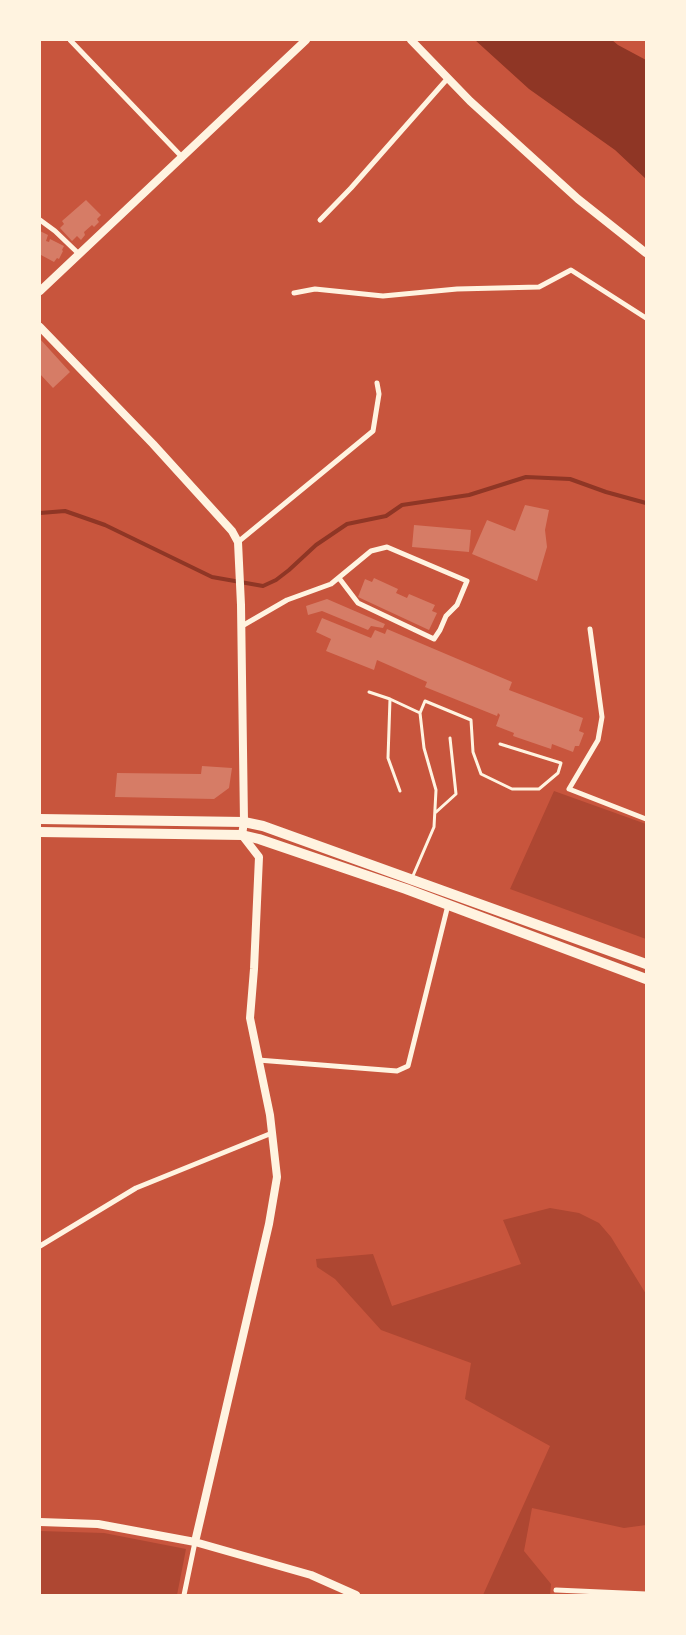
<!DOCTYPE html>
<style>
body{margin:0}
#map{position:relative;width:686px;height:1635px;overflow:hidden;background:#c8553d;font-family:"Work Sans",sans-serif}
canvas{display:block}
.frame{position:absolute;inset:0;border:41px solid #fff3e0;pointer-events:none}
</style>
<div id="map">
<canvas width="686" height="1635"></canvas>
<div class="frame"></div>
</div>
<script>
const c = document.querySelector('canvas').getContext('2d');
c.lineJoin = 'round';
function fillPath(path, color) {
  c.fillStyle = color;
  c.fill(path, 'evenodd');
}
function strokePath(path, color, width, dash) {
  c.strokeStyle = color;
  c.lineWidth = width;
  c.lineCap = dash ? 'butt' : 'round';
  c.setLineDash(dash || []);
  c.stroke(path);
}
const green = new Path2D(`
 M554,791L646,824V939L510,889Z
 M550,1208L579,1213L599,1223L611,1237L646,1294V1525L624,1528L532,1508L524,1551L551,1584L550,1595H483L550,1446L465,1399L471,1363L381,1330L335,1279L317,1267L316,1259L373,1254L392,1306L521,1264L503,1220Z
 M40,1531L104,1533L186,1549L177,1595H40Z`);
const water = new Path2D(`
 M475,40H612L618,45L646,60V179L615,150L529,89Z`);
const stream = new Path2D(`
 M40,513L65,511L105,525L212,577L263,586L276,580L289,570L316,545L347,524L386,516L402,505L469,495L526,477L570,479L606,492L646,503`);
const building = new Path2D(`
 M86,200L101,215L97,219L99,222L94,227L92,225L84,232L85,235L81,240L77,236L72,241L60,228L64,224L62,221Z
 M40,231L48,235L46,241L49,242L50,239L64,246L62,250L63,251L59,259L57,258L54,262L41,255L40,258Z
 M40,339L70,372L53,388L40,374Z
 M525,505L549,510L545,530L547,547L537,581L472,554L487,520L515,531Z
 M414,525L471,530L469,552L412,547Z
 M374,578L398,589L396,593L407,598L409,594L435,605L432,611L437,613L429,630L358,597L365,579L372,582Z
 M327,599L385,624L383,628L371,626L368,630L322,611L308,615L306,606Z
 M322,618L371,638L375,630L385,634L387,629L512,682L509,690L583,718L579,731L584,733L579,746H575L573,752L552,744L551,749L513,736L514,733L496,726L500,715L498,713L497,716L425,687L427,682L377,660L374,670L326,651L331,639L316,632Z
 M202,766L232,768L229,788L214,799L115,797L117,773L201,774Z`);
const service = new Path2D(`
 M369,692L390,699L420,713L425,701L471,720L473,752L481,774L512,789H539L558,773L561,763L500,744
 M390,699L388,758L400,791
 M435,813L456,794L450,738
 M412,878L434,827L436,790L424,748L420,713`);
const minor = new Path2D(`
 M70,40L182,157
 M40,220L55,231L79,254
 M320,220L351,188L448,78
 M294,293L315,289L383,296L457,289L539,287L571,270L646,318
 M238,542L373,431L379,394L377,383
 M242,626L287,600L331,584L371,551L387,547L467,581L457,605L446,616L440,630L434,639L358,603L339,578
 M590,629L602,717L598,740L569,789L646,819
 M258,1060L397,1071L408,1066L448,905
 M40,1246L136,1188L272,1133
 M556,1590L646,1594
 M184,1595L195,1542`);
const tertiary = new Path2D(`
 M411,40L470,101L578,199L646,253
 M40,291L306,40
 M40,327L153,444L232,531L238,542L241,605L244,822L242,835L259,857L254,969L250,1018L270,1115L277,1177L269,1224L195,1542
 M40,1522L98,1524L195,1542L311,1575L356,1595`);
const primary = new Path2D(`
 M40,819L244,822L263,826L646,964
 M40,832L242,835L259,839L406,889L646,979`);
fillPath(green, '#ae4732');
fillPath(water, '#8f3625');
strokePath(stream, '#8f3625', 4);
fillPath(building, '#d67c66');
strokePath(service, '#fff3e0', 3);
strokePath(minor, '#fff3e0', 5);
strokePath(tertiary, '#fff3e0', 8);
strokePath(primary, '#fff3e0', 10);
</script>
